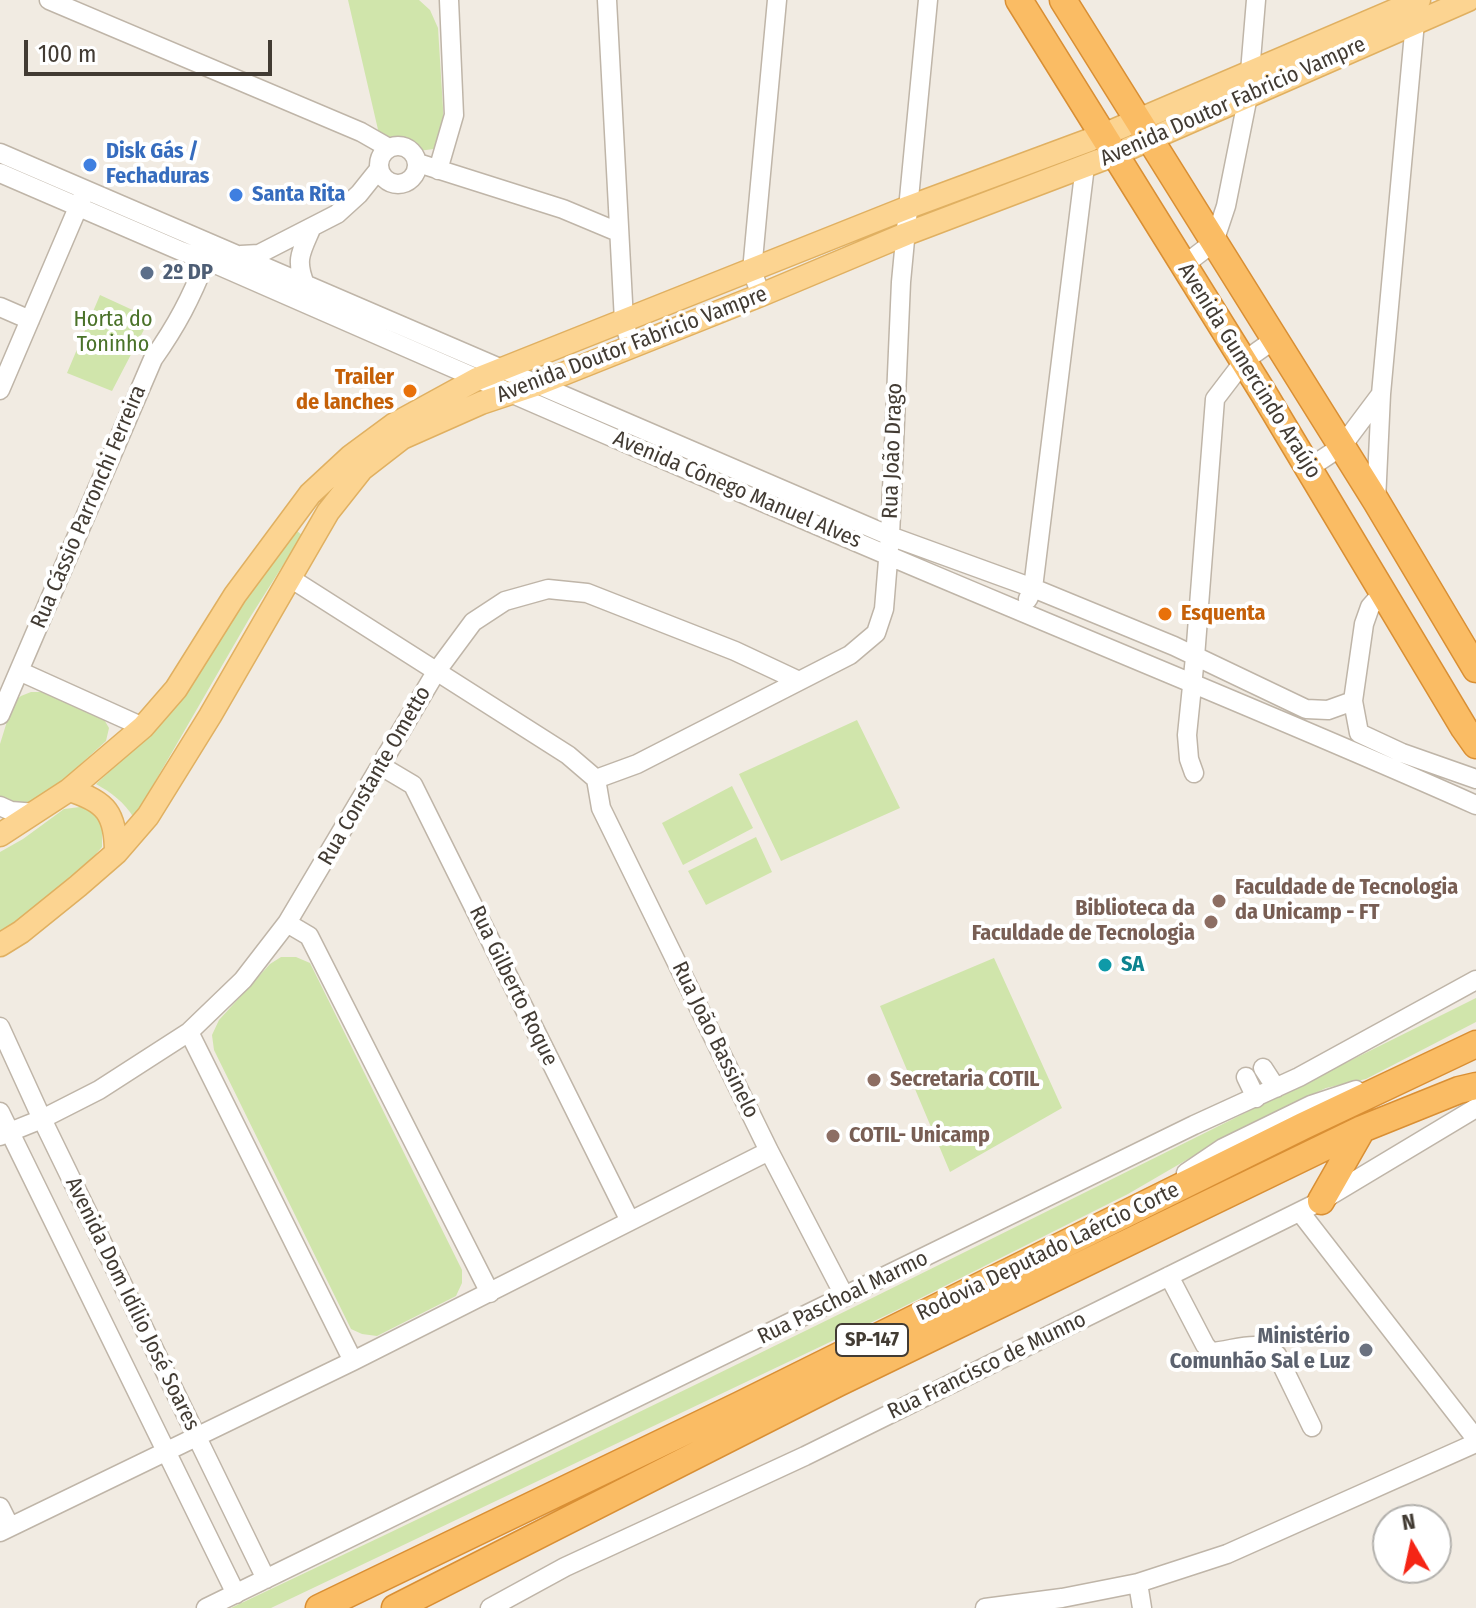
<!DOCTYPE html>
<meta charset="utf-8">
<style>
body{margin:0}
#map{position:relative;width:1476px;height:1608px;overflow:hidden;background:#f1ebe2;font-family:"Fira Sans Condensed",sans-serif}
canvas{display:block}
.north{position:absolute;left:1372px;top:1504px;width:80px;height:80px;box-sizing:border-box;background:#fff;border:2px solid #b3b1ad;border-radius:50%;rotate:351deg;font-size:22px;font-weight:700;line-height:32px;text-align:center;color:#423b33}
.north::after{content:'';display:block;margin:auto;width:28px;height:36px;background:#f52515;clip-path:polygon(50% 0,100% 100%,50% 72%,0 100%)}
.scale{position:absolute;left:24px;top:40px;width:248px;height:36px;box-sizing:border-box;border:4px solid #423b33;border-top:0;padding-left:10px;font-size:24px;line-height:28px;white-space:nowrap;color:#423b33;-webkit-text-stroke:6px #fff;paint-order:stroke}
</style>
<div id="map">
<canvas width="1476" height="1608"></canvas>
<div class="north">N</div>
<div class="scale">100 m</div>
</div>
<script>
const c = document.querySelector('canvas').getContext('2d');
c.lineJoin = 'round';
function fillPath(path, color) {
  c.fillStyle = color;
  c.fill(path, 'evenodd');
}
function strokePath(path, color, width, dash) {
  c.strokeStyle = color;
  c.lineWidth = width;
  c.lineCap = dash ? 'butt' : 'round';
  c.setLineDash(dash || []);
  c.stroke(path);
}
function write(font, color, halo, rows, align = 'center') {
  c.font = font + ' "Fira Sans Condensed",sans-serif';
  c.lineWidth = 8;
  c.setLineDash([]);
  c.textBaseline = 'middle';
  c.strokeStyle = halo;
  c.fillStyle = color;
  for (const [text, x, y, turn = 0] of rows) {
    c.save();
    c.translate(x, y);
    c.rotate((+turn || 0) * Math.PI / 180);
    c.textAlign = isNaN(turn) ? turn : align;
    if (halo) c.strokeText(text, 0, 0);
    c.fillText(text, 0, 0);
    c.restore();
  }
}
const green = new Path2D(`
 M348,0H419L430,10L438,28L445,140L434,149L418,151L379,134Z
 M100,295L150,318L112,391L67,373Z
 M292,527L302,535L249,619L134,818C124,802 112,793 96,784L149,735Z
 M31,692H42L102,716L109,728L106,741L36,805L0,801V744L13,702L21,696Z
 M857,720L900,808L781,861L739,774Z
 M732,786L753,828L683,865L662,823Z
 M80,807L94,812L102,827V847L87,864L40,906L0,932V852L23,839L64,809Z
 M756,837L772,872L706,905L688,871Z
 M281,957H296L310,963L462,1270V1283L456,1296L377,1336L362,1334L351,1329L214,1050L212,1035L219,1020L270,964Z
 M994,958L1062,1108L950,1172L880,1006Z
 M1476,998V1022L1366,1079L1326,1088L1238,1130L1128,1194L891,1313L271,1608H231C649,1411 1062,1204 1476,998Z`);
const minor = new Path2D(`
 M49,0L361,132L389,148
 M607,0L624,321L631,347
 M379 165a19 19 0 1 1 38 0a19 19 0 1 1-38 0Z
 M0,153L890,536L1033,588L1174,646L1306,709L1328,710L1353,701
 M418,163L563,209L618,232
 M438,170L454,115L449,0
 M0,173L181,251L206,260C478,379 749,498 1022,612C1174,676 1326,738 1476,805
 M241,255L259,254L337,214L359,194L379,169
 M1184,265L1214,242L1226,206L1248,96L1256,0
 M305,284C295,260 301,252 311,229
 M761,295L752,271L777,0
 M0,307L30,320
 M0,390L82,198
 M1309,468L1342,446L1381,394
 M1376,501L1381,394L1416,11
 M290,578L568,755L596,779
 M1028,599L1033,588L1085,166
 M19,671L143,727
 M0,715L153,359C177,325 191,298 206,260
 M1359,733L1353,701L1364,624L1370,607L1384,591
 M1359,733L1402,753L1476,779
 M381,766L413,785L630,1221
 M1194,773L1189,759L1187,735L1195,657L1215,399L1244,361L1275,339
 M596,779L637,764L850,655L876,633L884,609L890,536L901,282L928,0
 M596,779L601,808L769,1151L845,1297
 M0,806L11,811L36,813
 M287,923L309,936L490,1293
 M0,1027L42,1119L266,1579
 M189,1032L353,1361
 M1263,1068L1276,1088
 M1246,1077L1256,1098
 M0,1112L236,1594
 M0,1136L42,1119L99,1090L189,1032L243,980L287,923L436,672L473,622L505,601L548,589L587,593L735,651L799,681
 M1186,1173L1223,1148L1311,1105L1356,1090
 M1300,1212L1476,1439
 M1169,1276L1205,1345L1211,1352C1234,1351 1259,1337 1277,1355L1312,1427
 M0,1507L10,1527
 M0,1532L353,1361L769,1151
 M1138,1583L1142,1608
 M206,1608L1194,1125L1299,1077L1476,980
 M490,1608L565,1567L805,1456L1321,1201L1476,1108
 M985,1608L1062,1598L1138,1583L1227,1554L1476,1443`);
const major = new Path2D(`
 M69,790C106,801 116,814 116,853
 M0,835L69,790L143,727L176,689L235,595L310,494L351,456L393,425L477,379L909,207L1103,135L1419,0
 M0,945L21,932L78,886L116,853L148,816L210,716L328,512L362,469L402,438L481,403L538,384L761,295L906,234L1114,155L1468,0`);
const highway = new Path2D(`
 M1019,0L1264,394L1464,728L1476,745
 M1063,0L1376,501L1476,669
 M1321,1201L1362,1129
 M319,1608L740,1405L1303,1126L1476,1044
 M395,1608L838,1383L1362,1129L1459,1090L1476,1086`);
const markers = [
 [90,165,8,"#3f7fe0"],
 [236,195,8,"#3f7fe0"],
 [147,273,8,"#5c6f8a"],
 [410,391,8,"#e8710a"],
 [1165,614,8,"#e8710a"],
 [1219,901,8,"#8d6e63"],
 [1211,922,8,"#8d6e63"],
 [1105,965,8,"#0f9aa8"],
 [874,1080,8,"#8d6e63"],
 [833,1136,8,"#8d6e63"],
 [1366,1350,8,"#6b7280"]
];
const shields = [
 [872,1340,72]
];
const shieldNames = [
 ["SP-147",872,1340]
];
const streetNames = [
 ["Avenida Doutor Fabricio Vampre",1233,102,-24],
 ["Avenida Doutor Fabricio Vampre",632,345,-21],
 ["Avenida Gumercindo Araújo",1249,371,58],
 ["Rua João Drago",893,451,-88],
 ["Avenida Cônego Manuel Alves",737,490,23],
 ["Rua Cássio Parronchi Ferreira",89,507,-67],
 ["Rua Constante Ometto",375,776,-60],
 ["Rua Gilberto Roque",513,986,64],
 ["Rua João Bassinelo",715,1040,64],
 ["Rodovia Deputado Laércio Corte",1048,1252,-26],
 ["Rua Paschoal Marmo",843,1298,-26],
 ["Avenida Dom Idílio José Soares",132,1304,64],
 ["Rua Francisco de Munno",987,1366,-26]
];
const shopNames = [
 ["Disk Gás /",106,152],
 ["Fechaduras",106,177],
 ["Santa Rita",252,195]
];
const serviceNames = [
 ["2º DP",163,273]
];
const parkNames = [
 ["Horta do",113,320],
 ["Toninho",113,345]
];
const foodNames = [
 ["Trailer",394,378],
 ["de lanches",394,403],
 ["Esquenta",1181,614,"left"]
];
const educationNames = [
 ["Faculdade de Tecnologia",1235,888],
 ["da Unicamp - FT",1235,913],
 ["Biblioteca da",1195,909,"right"],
 ["Faculdade de Tecnologia",1195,934,"right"],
 ["Secretaria COTIL",890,1080],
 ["COTIL- Unicamp",849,1136]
];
const cultureNames = [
 ["SA",1121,965]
];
const worshipNames = [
 ["Ministério",1350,1337],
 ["Comunhão Sal e Luz",1350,1362]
];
fillPath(green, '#d0e5ab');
strokePath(minor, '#bfb5a8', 21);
strokePath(major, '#e0b061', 25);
strokePath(highway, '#d98f34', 29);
strokePath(minor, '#fff', 18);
strokePath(major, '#fcd491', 22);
strokePath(highway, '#fabc64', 26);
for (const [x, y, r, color] of markers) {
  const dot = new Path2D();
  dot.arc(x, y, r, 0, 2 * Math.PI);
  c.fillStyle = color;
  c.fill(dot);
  strokePath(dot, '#fff', 3);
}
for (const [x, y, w] of shields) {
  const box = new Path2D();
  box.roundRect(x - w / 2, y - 16, w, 32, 6);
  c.fillStyle = '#fff';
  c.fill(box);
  strokePath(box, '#423b33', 2);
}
write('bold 20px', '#423b33', null, shieldNames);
write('22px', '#423b33', '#fff', streetNames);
write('bold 22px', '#366cbe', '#fff', shopNames, 'left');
write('bold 22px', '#4e5e75', '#fff', serviceNames, 'left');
write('22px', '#4a7229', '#fff', parkNames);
write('bold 22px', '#c56008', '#fff', foodNames, 'right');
write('bold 22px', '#785e54', '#fff', educationNames, 'left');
write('bold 22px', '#0d838f', '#fff', cultureNames, 'left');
write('bold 22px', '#5b616d', '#fff', worshipNames, 'right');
</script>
